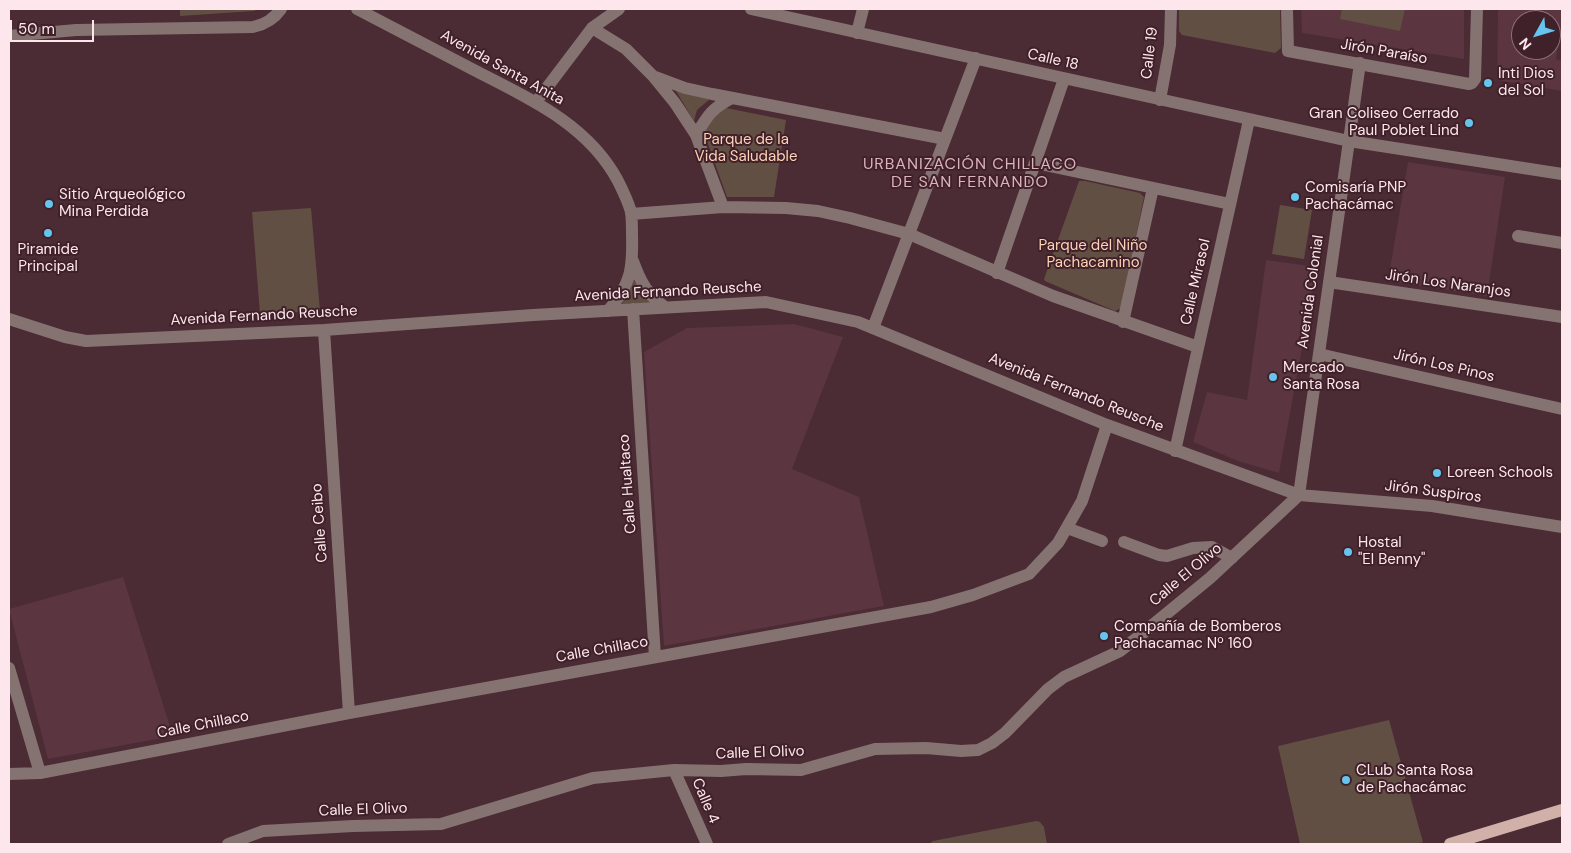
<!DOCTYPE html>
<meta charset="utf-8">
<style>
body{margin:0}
#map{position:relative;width:1571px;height:853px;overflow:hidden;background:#4b2b34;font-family:"DM Sans",sans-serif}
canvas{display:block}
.frame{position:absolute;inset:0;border:10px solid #fde7ec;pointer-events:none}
.north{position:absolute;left:1511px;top:10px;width:50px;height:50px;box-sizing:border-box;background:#40212a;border:1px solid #8c7078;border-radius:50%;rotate:231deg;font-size:14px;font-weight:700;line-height:20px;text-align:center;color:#fde7ec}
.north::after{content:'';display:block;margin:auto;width:18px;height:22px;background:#65c5ee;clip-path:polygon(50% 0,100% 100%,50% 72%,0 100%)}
.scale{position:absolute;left:10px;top:20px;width:84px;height:22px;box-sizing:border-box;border:2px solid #fde7ec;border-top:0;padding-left:6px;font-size:15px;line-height:18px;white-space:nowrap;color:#fde7ec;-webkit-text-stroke:4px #40212a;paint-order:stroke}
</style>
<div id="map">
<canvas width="1571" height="853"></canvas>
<div class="frame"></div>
<div class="north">N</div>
<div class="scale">50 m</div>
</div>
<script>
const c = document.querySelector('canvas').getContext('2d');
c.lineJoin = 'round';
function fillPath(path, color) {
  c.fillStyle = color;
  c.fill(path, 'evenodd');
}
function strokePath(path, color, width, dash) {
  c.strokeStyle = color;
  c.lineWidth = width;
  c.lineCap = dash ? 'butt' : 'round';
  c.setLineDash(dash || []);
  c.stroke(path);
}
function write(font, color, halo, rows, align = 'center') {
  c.font = font + ' "DM Sans",sans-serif';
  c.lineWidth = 4;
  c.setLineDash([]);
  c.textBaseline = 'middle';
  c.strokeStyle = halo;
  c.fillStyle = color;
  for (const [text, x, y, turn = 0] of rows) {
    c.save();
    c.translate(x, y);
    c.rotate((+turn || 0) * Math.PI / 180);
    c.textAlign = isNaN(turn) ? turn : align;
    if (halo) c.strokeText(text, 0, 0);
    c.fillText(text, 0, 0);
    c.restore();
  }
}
const built = new Path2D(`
 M1301,9H1464V59L1302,33Z
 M1498,9H1562V21L1556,59L1562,61V91L1497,80ZM1521,20H1551V50H1521Z
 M1408,162L1505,177L1487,296L1388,281Z
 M1266,260L1317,267L1279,473L1238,461L1193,442L1207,392L1247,400Z
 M794,324L843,337L792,469L859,497L884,606L664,646L644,352L687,328Z
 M123,577L173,736L48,759L9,609Z`);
const green = new Path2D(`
 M180,9H258L254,11L180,16Z
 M1179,9H1280L1281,48L1275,53L1182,35L1179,31Z
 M1342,9H1405L1400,31L1340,19Z
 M676,91L710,99L697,110L694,121Z
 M726,108L786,120L774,197H727L704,133L709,119Z
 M1079,181H1085L1140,193L1144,197L1121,308L1115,311L1045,281L1044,279Z
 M1280,205L1312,210L1304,259L1272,254Z
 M311,208L320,311L260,314L252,212Z
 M632,278L651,304L621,306Z
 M1389,720L1423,842L1416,844H1300L1278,746Z
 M1036,821L1040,822L1044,827L1047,844H929L933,841Z`);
const minor = new Path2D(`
 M357,9C396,29 435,50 474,70C528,98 588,124 618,181C623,191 628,201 631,212C632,219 632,227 632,235C633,269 631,284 608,311
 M751,9L1349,141L1562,174
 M1287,9L1288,51L1469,84L1472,83L1475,79L1477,9
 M592,28L626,49L653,76L675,103L696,135L723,207
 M857,33L863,9
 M9,36L76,30L253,27C266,24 274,19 281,9
 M653,76L685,88L712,94L945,139
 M1160,100L1170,45L1171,9
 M536,102L592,28L619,9
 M696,135C708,115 711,109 732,98
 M1035,163L1230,204
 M631,214L723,207L786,208L818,211L850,218L909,234L1053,296L1198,347
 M1518,236L1562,243
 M633,261C640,281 648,296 665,307
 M997,273L1064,79
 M1329,282L1562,317
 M633,309L655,657
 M9,319L65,337L86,341L324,330L533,315L766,302L858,322L1107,425L1299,495L1432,506L1562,527
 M1123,322L1153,188
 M873,328L976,58
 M324,330L349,713
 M1319,354L1562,409
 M1175,451L1249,120
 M1299,495L1360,63
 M1067,528L1102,541
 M1124,542L1159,555L1167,556L1193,548L1212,547L1232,558
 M9,668L40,773
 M674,770L707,844
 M9,774L40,773L349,713L931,607L973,595L1029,574L1058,543L1082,501L1107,425
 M228,844L263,831L353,826L441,824L593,778L674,770L721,771L746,769L801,770L875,749L926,748L961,751L978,750L992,743L1005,733L1048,689L1064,677L1120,651L1138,637L1210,578L1299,495`);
const major = new Path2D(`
 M1450,844L1562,810`);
const markers = [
 [1488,83,5,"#65c5ee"],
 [1469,123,5,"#65c5ee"],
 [1295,197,5,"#65c5ee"],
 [49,204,5,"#65c5ee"],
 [48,233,5,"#65c5ee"],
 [1273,377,5,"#65c5ee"],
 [1437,473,5,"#65c5ee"],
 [1348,552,5,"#65c5ee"],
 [1104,636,5,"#65c5ee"],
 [1346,780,5,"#65c5ee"]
];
const streetNames = [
 ["Jirón Paraíso",1384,52,10],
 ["Calle 19",1150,53,-83],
 ["Calle 18",1053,60,13],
 ["Avenida Santa Anita",502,68,29],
 ["Calle Mirasol",1196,282,-77],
 ["Jirón Los Naranjos",1448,284,8],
 ["Avenida Fernando Reusche",668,292,-3],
 ["Avenida Colonial",1311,292,-82],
 ["Avenida Fernando Reusche",264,316,-3],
 ["Jirón Los Pinos",1444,366,13],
 ["Avenida Fernando Reusche",1076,393,22],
 ["Calle Hualtaco",628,484,-94],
 ["Jirón Suspiros",1433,492,7],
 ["Calle Ceibo",320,523,-94],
 ["Calle El Olivo",1186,575,-40],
 ["Calle Chillaco",602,650,-10],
 ["Calle Chillaco",203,725,-11],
 ["Calle El Olivo",760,753,-2],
 ["Calle 4",705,801,67],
 ["Calle El Olivo",363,810,-2]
];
const poiNames = [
 ["Inti Dios",1498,74],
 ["del Sol",1498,91],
 ["Gran Coliseo Cerrado",1459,114,"right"],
 ["Paul Poblet Lind",1459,131,"right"],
 ["Comisaría PNP",1305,188],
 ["Pachacámac",1305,205],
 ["Sitio Arqueológico",59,195],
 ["Mina Perdida",59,212],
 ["Piramide",48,250,"center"],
 ["Principal",48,267,"center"],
 ["Mercado",1283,368],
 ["Santa Rosa",1283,385],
 ["Loreen Schools",1447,473],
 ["Hostal",1358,543],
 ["\"El Benny\"",1358,560],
 ["Compañía de Bomberos",1114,627],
 ["Pachacamac Nº 160",1114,644],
 ["CLub Santa Rosa",1356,771],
 ["de Pachacámac",1356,788]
];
const parkNames = [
 ["Parque de la",746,140],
 ["Vida Saludable",746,157],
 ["Parque del Niño",1093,246],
 ["Pachacamino",1093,263]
];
const neighbourhoodNames = [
 ["URBANIZACIÓN CHILLACO",970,165],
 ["DE SAN FERNANDO",970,183]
];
fillPath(built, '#5b3540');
fillPath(green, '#624f43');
strokePath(minor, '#857371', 12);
strokePath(major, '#d2b0aa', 12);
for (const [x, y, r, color] of markers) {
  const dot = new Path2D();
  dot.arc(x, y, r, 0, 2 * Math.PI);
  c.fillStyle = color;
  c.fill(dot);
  strokePath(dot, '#40212a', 2);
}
write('15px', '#fde7ec', '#40212a', streetNames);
write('15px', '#fde7ec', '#40212a', poiNames, 'left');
write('15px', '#fdd2b6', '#40212a', parkNames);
c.letterSpacing = '1px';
write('16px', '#dcb3bd', '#40212a', neighbourhoodNames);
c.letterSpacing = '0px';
</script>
